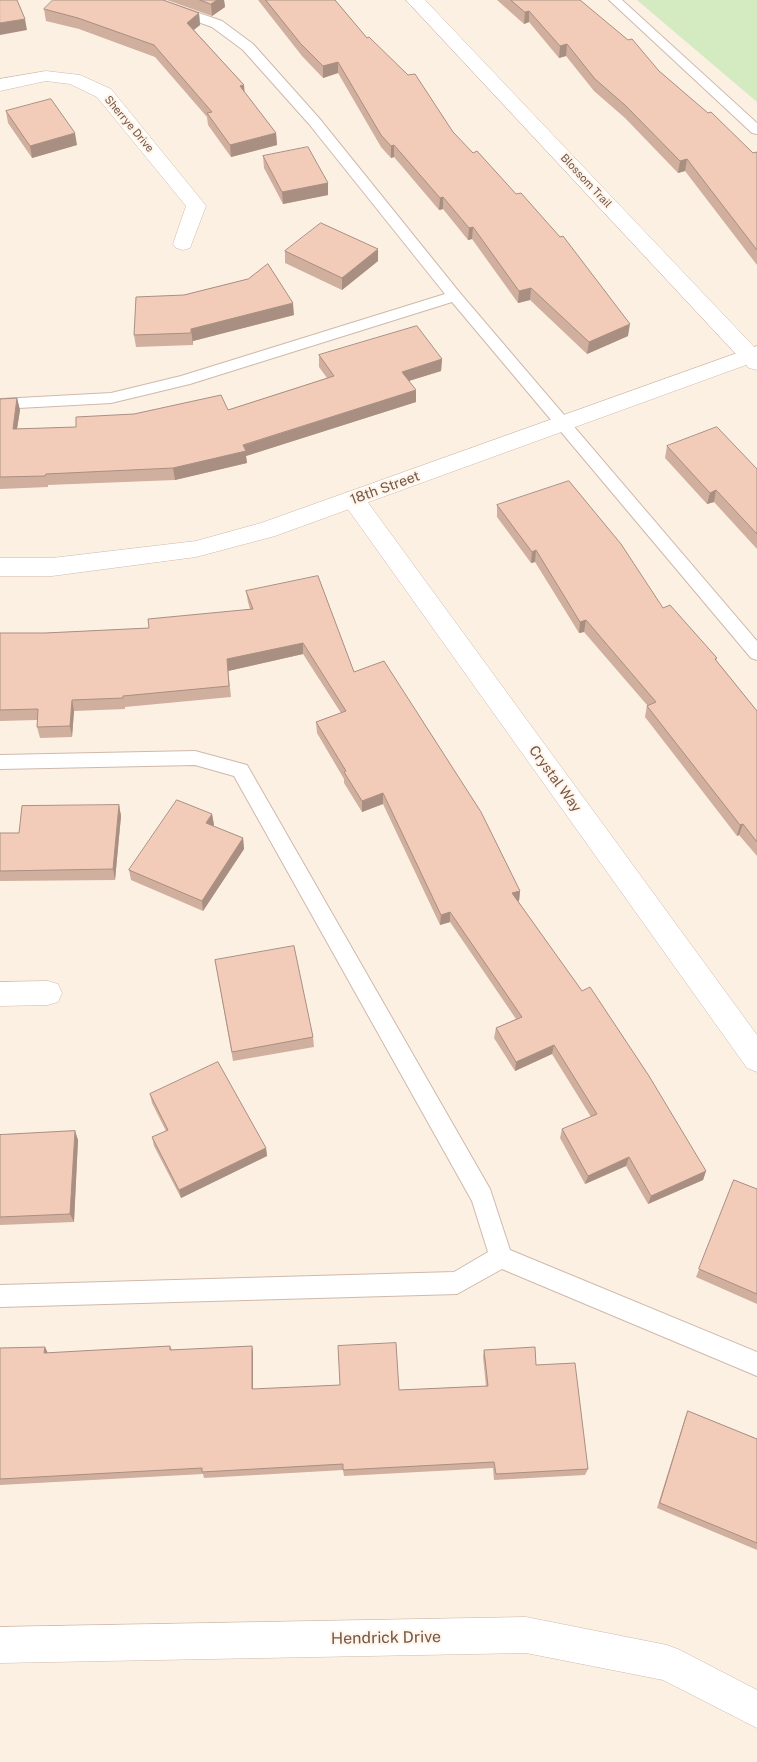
<!DOCTYPE html>
<style>
body{margin:0}
canvas{display:block;background:#fcf0e2}
</style>
<canvas width="757" height="1762"></canvas>
<script>
const c = document.querySelector('canvas').getContext('2d');
c.lineJoin = 'round';
function fillPath(path, color) {
  c.fillStyle = color;
  c.fill(path, 'evenodd');
}
function strokePath(path, color, width, dash) {
  c.strokeStyle = color;
  c.lineWidth = width;
  c.lineCap = dash ? 'butt' : 'round';
  c.setLineDash(dash || []);
  c.stroke(path);
}
function write(font, color, halo, rows, align = 'center') {
  c.font = font + ' "Public Sans",sans-serif';
  c.lineWidth = 4;
  c.setLineDash([]);
  c.textBaseline = 'middle';
  c.strokeStyle = halo;
  c.fillStyle = color;
  for (const [text, x, y, turn = 0] of rows) {
    c.save();
    c.translate(x, y);
    c.rotate((+turn || 0) * Math.PI / 180);
    c.textAlign = isNaN(turn) ? turn : align;
    if (halo) c.strokeText(text, 0, 0);
    c.fillText(text, 0, 0);
    c.restore();
  }
}
const green = new Path2D(`
 M637,0H757V102Z`);
const service = new Path2D(`
 M143,0H161L222,21L253,44L319,118L460,293L757,641V660L751,658L452,302L190,384L111,403L0,409V399L111,393L181,376L445,294L309,124L243,50L212,27L145,3Z
 M609,0H622L757,123V134L752,133Z
 M195,751L247,765L490,1189L510,1250L757,1352V1376L502,1269L457,1294L0,1307V1285L454,1272L488,1252L472,1201L234,776L195,765L0,769V755Z`);
const minor = new Path2D(`
 M406,0H425L757,350V370L749,368Z
 M46,71L80,75L111,89L203,202L206,206L190,248L183,250L176,248L173,244L186,206L97,97L70,84L46,81L0,91V79Z
 M353,491L361,493L757,1035V1072L747,1068L345,505L341,499L345,493Z
 M48,981L58,984L62,993L58,1002L48,1005L0,1006V982Z
 M526,1617L667,1645L680,1650L757,1690V1728L663,1680L526,1653L0,1663V1627Z`);
const tertiary = new Path2D(`
 M757,346V361L275,536L196,557L52,576H0V558H52L196,541L261,523Z`);
const wall = new Path2D(`
 M167,0H224L225,7L212,16Z
 M258,0H335L367,38L453,132L628,336L587,354L530,300L518,303L472,239L468,240L443,209L439,210L394,157L391,158L381,147L338,73L323,78L302,56Z
 M497,0H580L659,71L753,153L757,152V265L685,171L678,173L625,118L594,91L566,56L559,58L529,22L524,24Z
 M44,9L199,13L200,25L194,30L244,85V92L276,133L277,145L231,157L208,125L207,117L155,57L79,29L46,21Z
 M6,111L77,145L32,158L8,123Z
 M263,156L328,183V195L283,204L264,168Z
 M285,251L378,261L342,290L285,263Z
 M248,279L294,315L193,341V345L136,347L134,335L184,295Z
 M319,355L442,359L441,371L409,381L416,402L246,456L247,463L175,480L48,485V487L0,489V399L17,398L20,410L17,429L76,427L228,410L327,378L319,367Z
 M667,446L757,469V549L714,502L707,504L665,458Z
 M497,505L663,608L717,658L716,660L757,711V856L739,835L737,836L645,717L647,705L584,632L579,633L535,562L531,563L497,517Z
 M246,591L354,672L520,891L519,901H518L706,1171L703,1180L648,1204L626,1166L585,1184L560,1138L562,1129L591,1117L552,1054L515,1071L494,1038L496,1028L516,1019L450,922L440,925L383,804L362,812L344,783V779L317,733L316,722L341,713L303,654L228,671L231,697L125,707V709L74,711L72,737L40,738L37,727V720L0,721V633H45L149,628L250,609L248,602Z
 M119,805L121,816L115,880L0,881V833H19Z
 M212,814L214,825L213,826L243,838L244,849L203,911L131,880L129,870Z
 M215,960L313,1037L314,1047L233,1061Z
 M150,1094L266,1148L267,1156L181,1198L154,1146L152,1137L166,1131L152,1103Z
 M75,1131L78,1140L74,1222L0,1225V1135Z
 M734,1180L757,1189V1304L696,1277Z
 M170,1346L172,1350L252,1346L253,1353V1389L399,1390L486,1386L483,1357L484,1350L536,1365L588,1469L585,1475L494,1480L493,1468L344,1476L343,1470L204,1478L203,1474L0,1485V1348L45,1347L48,1353Z
 M688,1411L757,1439V1550L657,1508L685,1418Z`);
const shadedWall = new Path2D(`
 M217,0H224L225,7L212,16L211,4Z
 M529,11V22L524,24L525,12Z
 M199,13L200,25L188,34L187,23Z
 M25,19L27,30L0,35V23Z
 M567,44L566,56L559,58L560,46Z
 M338,62V73L323,78V66Z
 M244,85L245,97L240,86Z
 M75,133L77,145L32,158L30,146Z
 M276,133L277,145L231,157L230,145Z
 M394,145V157L391,158V146Z
 M687,159L685,171L678,173L680,161Z
 M328,183V195L283,204L282,192Z
 M443,197V209L439,210L440,198Z
 M473,227L472,239L468,240L469,228Z
 M378,249V261L342,290V278Z
 M531,288L530,300L518,303L519,291Z
 M293,303L294,315L193,341V345L191,329Z
 M630,324L628,336L587,354L589,342Z
 M442,359L441,371L402,383V372Z
 M416,390V402L246,456L247,463L175,480L173,468Z
 M17,398L20,410L15,441L13,429Z
 M716,490L714,502L707,504L710,493Z
 M536,550L535,562L531,563L532,552Z
 M586,620L584,632L579,633L580,622Z
 M303,643V654L228,671L231,697L227,659Z
 M72,700L74,711L72,737L70,726Z
 M383,793V804L362,812V801Z
 M119,805L121,816L115,880L113,869Z
 M212,814L214,825L208,834L206,823Z
 M743,824L739,835L737,836L740,825Z
 M243,838L244,849L203,911L202,901Z
 M520,891L519,901L511,903L512,893Z
 M450,912V922L440,925L441,915Z
 M554,1045L552,1054L515,1071L516,1062Z
 M75,1131L78,1140L74,1222L70,1214Z
 M266,1148L267,1156L181,1198L179,1190Z
 M629,1157L626,1166L585,1184L588,1176Z
 M706,1171L703,1180L648,1204L651,1196Z
 M252,1346L253,1353V1396L252,1389Z
 M45,1347L48,1354L44,1353Z`);
const building = new Path2D(`
 M0,0H17L25,19L0,23Z
 M53,0H163L199,13L187,23L244,85L240,86L276,133L230,145L207,113L212,112L154,45L78,18L44,9Z
 M200,0H217L211,4Z
 M266,0H335L367,38L369,37L408,75L415,74L453,132L473,153L477,151L516,194L521,193L560,237L563,236L630,324L589,342L531,288L519,291L473,227L469,228L443,197L440,198L394,145L391,146L381,135L338,62L323,66L301,44Z
 M511,0H580L628,40L632,39L659,71L708,113L711,112L753,153L757,152V250L687,159L680,161L626,106L595,79L567,44L560,46L529,11L525,12Z
 M51,99L75,133L30,146L6,111Z
 M308,147L328,183L282,192L263,156Z
 M321,223L378,249L342,278L285,251Z
 M268,264L293,303L191,329V333L134,335L136,297L184,295L248,279Z
 M417,326L442,359L402,372L416,390L243,445L246,451L173,468L46,474L45,476L0,477V399L17,398L13,429L76,427V417L134,414L221,395L228,410L334,376L319,355Z
 M717,427L757,469V534L716,490L710,493L667,446Z
 M569,481L621,544L663,608L670,605L717,658L715,659L757,711V842L743,824L740,825L647,706L656,702L586,620L580,622L536,550L532,552L497,505Z
 M318,576L354,672L384,661L481,812L520,891L512,893L582,991L590,987L649,1076L706,1171L651,1196L629,1157L588,1176L562,1129L597,1114L554,1045L516,1062L496,1028L522,1017L450,912L441,915L383,793L362,801L344,772L346,771L316,722L346,711L303,643L227,659L229,686L123,696V698L72,700L70,726L37,727L38,709L0,710V633H45L149,628L148,619L253,609L246,591Z
 M177,800L212,814L206,823L243,838L202,901L129,870Z
 M119,805L113,869L0,871V833H19L22,806Z
 M294,946L313,1037L232,1052L215,960Z
 M218,1062L266,1148L179,1190L152,1137L168,1130L150,1094Z
 M75,1131L70,1214L0,1217V1135Z
 M734,1180L757,1189V1294L699,1269Z
 M396,1343L399,1390L488,1386L484,1350L535,1347L536,1365L575,1363L588,1469L496,1474L494,1462L343,1470V1464L202,1472V1468L0,1479V1348L45,1347L44,1353L170,1346V1350L252,1346V1389L340,1385L338,1346Z
 M688,1411L757,1439V1543L660,1503Z`);
const farStreetnames = [
 ["Sherrye Drive",129,124,50],
 ["Blossom Trail",586,181,47]
];
const streetNames = [
 ["18th Street",385,488,-20],
 ["Crystal Way",555,779,54]
];
const nearStreetnames = [
 ["Hendrick Drive",386,1638,-1]
];
fillPath(green, '#d4eac0');
strokePath(service, '#cfb9ab', 2);
strokePath(minor, '#cfb9ab', 1);
strokePath(tertiary, '#cfb9ab', 1);
fillPath(service, '#fff');
fillPath(minor, '#fff');
fillPath(tertiary, '#fff');
fillPath(wall, '#d0af9f');
fillPath(shadedWall, '#a98f82');
fillPath(building, '#f2ccb9');
strokePath(building, '#a98f82', 1);
write('11px', '#745548', '#fff4e8', farStreetnames);
write('14px', '#745548', '#fff4e8', streetNames);
write('16px', '#745548', '#fff4e8', nearStreetnames);
</script>
